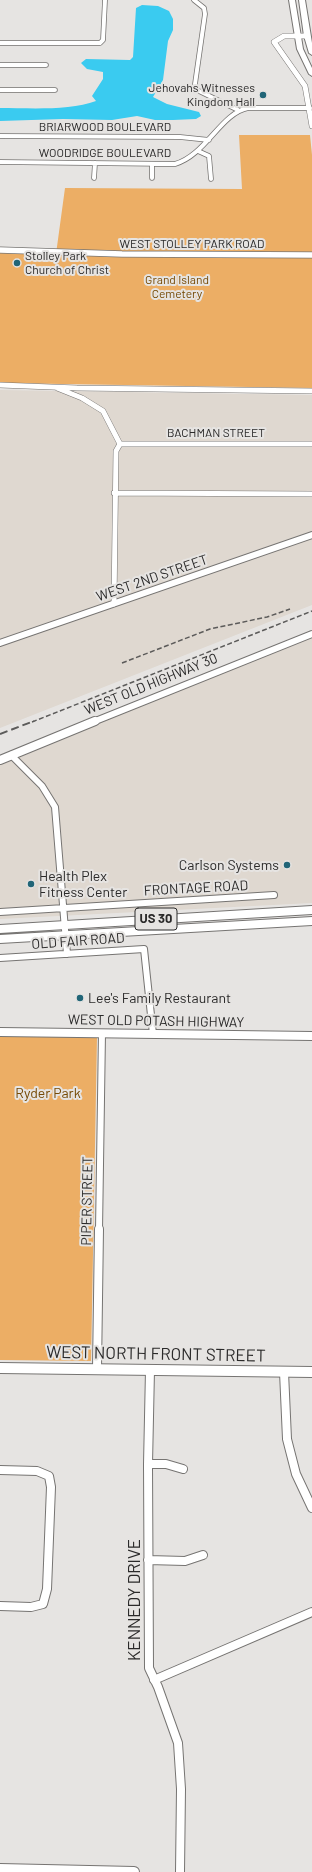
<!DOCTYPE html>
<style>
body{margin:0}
canvas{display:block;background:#e6e4e2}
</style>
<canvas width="312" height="1872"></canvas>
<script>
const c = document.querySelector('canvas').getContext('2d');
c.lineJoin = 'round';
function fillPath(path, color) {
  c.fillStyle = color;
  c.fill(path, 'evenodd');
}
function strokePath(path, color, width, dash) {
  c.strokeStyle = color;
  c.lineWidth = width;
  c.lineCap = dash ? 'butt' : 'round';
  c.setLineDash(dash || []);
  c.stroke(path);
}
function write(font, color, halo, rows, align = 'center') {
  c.font = font + ' Barlow,sans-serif';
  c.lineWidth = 4;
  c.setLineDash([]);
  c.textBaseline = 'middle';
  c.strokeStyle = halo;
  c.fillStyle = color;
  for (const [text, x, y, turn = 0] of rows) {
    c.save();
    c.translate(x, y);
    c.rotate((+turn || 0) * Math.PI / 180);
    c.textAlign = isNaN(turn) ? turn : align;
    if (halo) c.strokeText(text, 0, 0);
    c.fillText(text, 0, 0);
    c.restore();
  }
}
const built = new Path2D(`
 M0,390L312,395V605L0,728Z
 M312,637V903L0,919V762Z`);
const green = new Path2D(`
 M239,135H310L312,155V388L0,383V253L56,254L65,188L242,189Z
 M0,1036L97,1037L91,1361L0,1360Z`);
const water = new Path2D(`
 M142,5L158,6L169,11L173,19V30L168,41L163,80L153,97L167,104L199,112L201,116L196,119L173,120H155L137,116L112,120L63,119L0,121V108C28,108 70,111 96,101L92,96L103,79V72L87,69L81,63L86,59L130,60L133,57L136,8Z`);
const minorFar3 = new Path2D(`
 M194,0L204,8L205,14L195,84L197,90L238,110
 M0,43H100L103,40L105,0
 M0,65H46
 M0,90H55
 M0,136L180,137L209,140
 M198,151L209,156L211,179
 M0,162L175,164C206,155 221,113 248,108H310
 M152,164V178
 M94,178L95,163`);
const minorFar2 = new Path2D(`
 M0,385L77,388L312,391
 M57,388L82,398L103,411L120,444
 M120,444H312
 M114,493L312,494
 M114,604L116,451L120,444`);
const minorFar1 = new Path2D(`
 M11,755L42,786L55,807L67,954
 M0,912L274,895
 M0,958L144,949L153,1034
 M99,1230L102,1033`);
const minor = new Path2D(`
 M97,1369L99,1229
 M150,1370L148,1464L149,1668L158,1687L178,1743L181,1789L180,1872
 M284,1372L287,1439L296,1474L312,1508
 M148,1464H166L183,1469
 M0,1470L37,1471L49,1476L51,1487L47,1589L43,1604L31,1607L0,1606
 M148,1560L185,1561L203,1555
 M154,1680L312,1612`);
const tertiaryFar3 = new Path2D(`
 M307,36H284L274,42L305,86L312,126`);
const tertiaryFar2 = new Path2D(`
 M0,643L312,535
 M93,722L312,634`);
const tertiaryFar1 = new Path2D(`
 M0,760L95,721
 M0,1032L312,1036`);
const tertiary = new Path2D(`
 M0,1368L312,1372
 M0,1869L134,1872`);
const secondary = new Path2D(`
 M0,250L122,254L312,255`);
const trunk = new Path2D(`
 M289,0H295L303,49L312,68V76L309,74L297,49Z
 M299,0H305L312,43V55L309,53L304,36Z
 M312,906V914L0,933V925Z
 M312,917V925L0,943V935Z`);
const railFar1 = new Path2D(`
 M122,663L210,629L267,617L290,609
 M32,722L312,611`);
const rail = new Path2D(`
 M0,734L34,721`);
const markers = [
 [263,95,4,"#216577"],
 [17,263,4,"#216577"],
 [287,865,4,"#216577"],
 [31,884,4,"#216577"],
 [80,998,4,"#216577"]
];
const farPoinames = [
 ["Jehovahs Witnesses",255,88],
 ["Kingdom Hall",255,102],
 ["Stolley Park",25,256,"left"],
 ["Church of Christ",25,270,"left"]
];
const farStreetnames = [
 ["BRIARWOOD BOULEVARD",105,127],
 ["WOODRIDGE BOULEVARD",105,153],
 ["WEST STOLLEY PARK ROAD",192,244],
 ["BACHMAN STREET",216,433]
];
const farParknames = [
 ["Grand Island",177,280],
 ["Cemetery",177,294]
];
const shields = [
 [156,919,42]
];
const shieldNames = [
 ["US 30",156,919]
];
const streetNames = [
 ["WEST 2ND STREET",152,578,-19],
 ["WEST OLD HIGHWAY 30",151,684,-22],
 ["FRONTAGE ROAD",196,888,-3],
 ["OLD FAIR ROAD",78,941,-4],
 ["WEST OLD POTASH HIGHWAY",156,1021,1],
 ["PIPER STREET",87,1201,-89]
];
const poiNames = [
 ["Carlson Systems",279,865,"right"],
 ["Health Plex",39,876],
 ["Fitness Center",39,892],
 ["Lee's Family Restaurant",88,998]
];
const parkNames = [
 ["Ryder Park",48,1093]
];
const nearStreetnames = [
 ["WEST NORTH FRONT STREET",156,1354,1],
 ["KENNEDY DRIVE",134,1600,-90]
];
fillPath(built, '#dfd8d0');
fillPath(green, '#ecae65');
fillPath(water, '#3acbf0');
strokePath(minorFar3, '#767472', 5.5);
strokePath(minorFar2, '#767472', 6);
strokePath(minorFar1, '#767472', 8);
strokePath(minor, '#767472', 10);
strokePath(tertiaryFar3, '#767472', 6);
strokePath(tertiaryFar2, '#767472', 8);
strokePath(tertiaryFar1, '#767472', 10);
strokePath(tertiary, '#767472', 12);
strokePath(secondary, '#767472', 7);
strokePath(trunk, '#767472', 2);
strokePath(minorFar3, '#fff', 4);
strokePath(minorFar2, '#fff', 5);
strokePath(minorFar1, '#fff', 6);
strokePath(minor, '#fff', 8);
strokePath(tertiaryFar3, '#fff', 5);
strokePath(tertiaryFar2, '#fff', 6);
strokePath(tertiaryFar1, '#fff', 8);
strokePath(tertiary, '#fff', 10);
strokePath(secondary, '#fff', 5.5);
fillPath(trunk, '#fff');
strokePath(railFar1, '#5c5b5a', 1.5, [5, 2.5]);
strokePath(rail, '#5c5b5a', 2, [8, 4]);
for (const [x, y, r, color] of markers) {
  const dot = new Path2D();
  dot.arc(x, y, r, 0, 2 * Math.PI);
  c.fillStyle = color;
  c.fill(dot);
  strokePath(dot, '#e6e4e2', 1.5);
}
write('12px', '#2b2a2a', '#e6e4e2', farPoinames, 'right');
write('12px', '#2b2a2a', '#e6e4e2', farStreetnames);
write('12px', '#764a05', '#e6e4e2', farParknames);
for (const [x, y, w] of shields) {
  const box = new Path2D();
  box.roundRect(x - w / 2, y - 11, w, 22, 3);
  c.fillStyle = '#e6e4e2';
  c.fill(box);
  strokePath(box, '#2b2a2a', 1);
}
write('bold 13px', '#2b2a2a', null, shieldNames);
write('14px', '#2b2a2a', '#e6e4e2', streetNames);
write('14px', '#2b2a2a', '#e6e4e2', poiNames, 'left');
write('14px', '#764a05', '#e6e4e2', parkNames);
write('17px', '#2b2a2a', '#e6e4e2', nearStreetnames);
</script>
